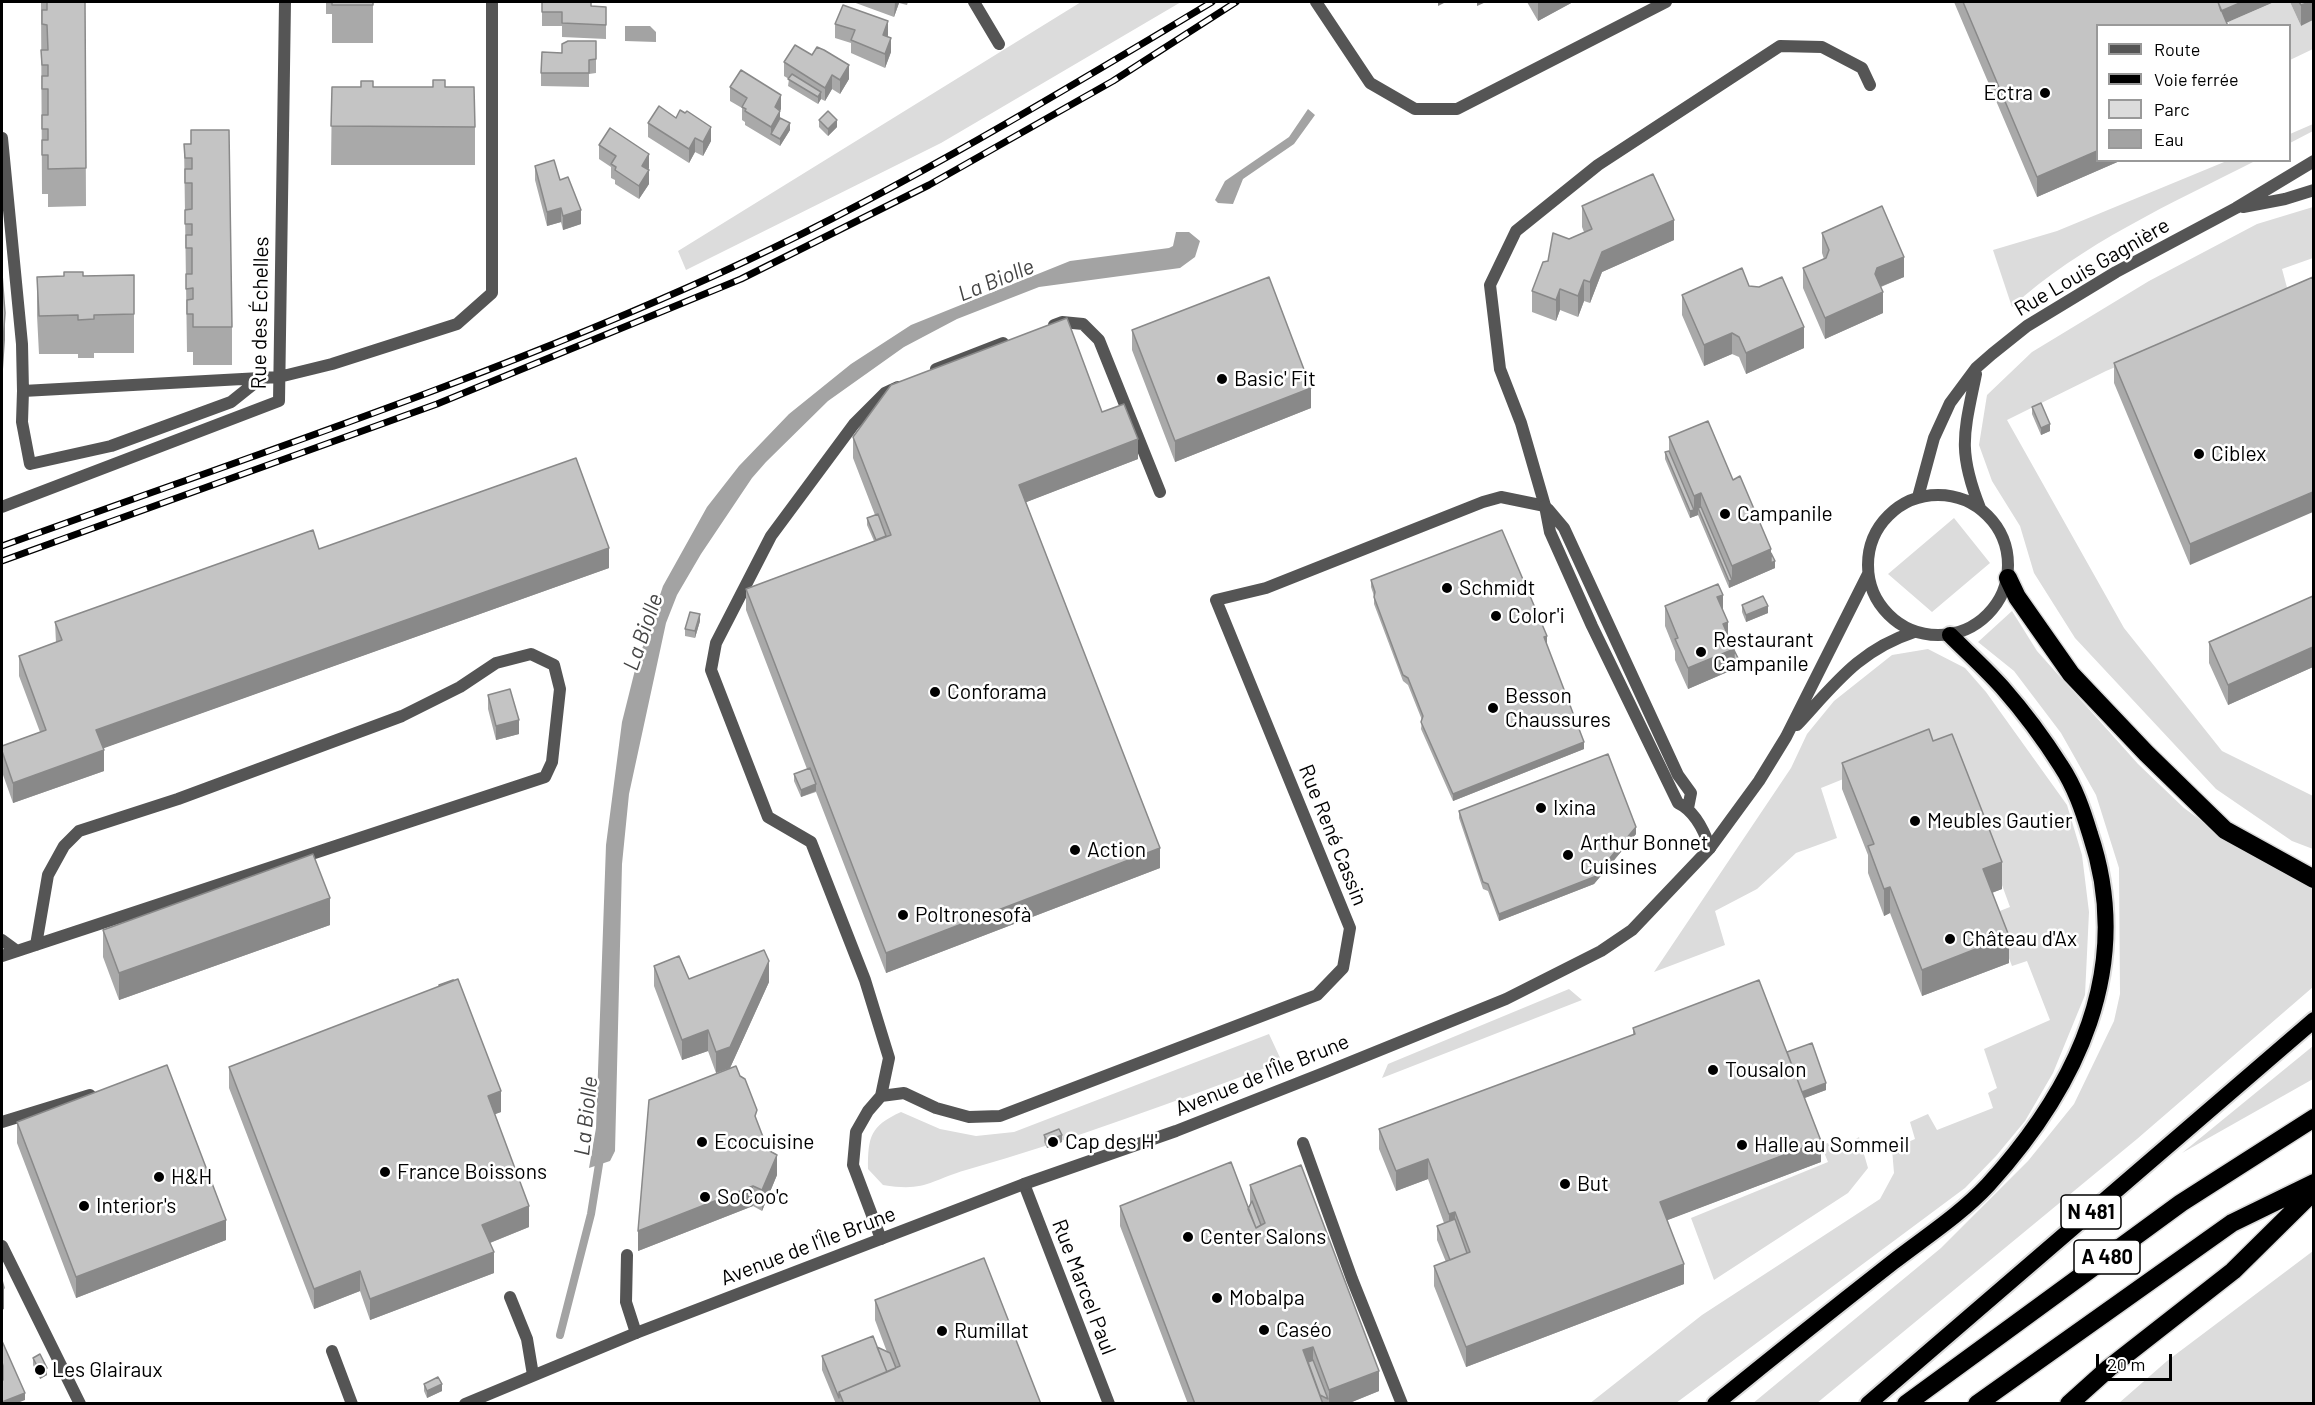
<!DOCTYPE html>
<meta charset="utf-8">
<style>
body{margin:0}
#map{position:relative;width:2315px;height:1405px;overflow:hidden;background:#fff;font-family:Barlow,sans-serif}
canvas{display:block}
.frame{position:absolute;inset:0;border:3px solid #000;pointer-events:none}
.legend{position:absolute;left:2096px;top:24px;width:195px;height:138px;box-sizing:border-box;background:#fff;border:2px solid #999;margin:0;padding:8px 10px;list-style:none;font-size:18px;color:#000}
.legend li{display:flex;align-items:center;gap:12px;height:30px}
.legend b{width:30px;border:2px solid #999}
.scale{position:absolute;left:2096px;top:1354px;width:76px;height:27px;box-sizing:border-box;border:3px solid #000;border-top:0;padding-left:8px;font-size:18px;line-height:21px;white-space:nowrap;color:#000;-webkit-text-stroke:4px #fff;paint-order:stroke}
</style>
<div id="map">
<canvas width="2315" height="1405"></canvas>
<div class="frame"></div>
<ul class="legend">
<li><b style="height:8px;background:#555"></b>Route</li>
<li><b style="height:8px;background:#000"></b>Voie ferrée</li>
<li><b style="height:16px;background:#dcdcdc"></b>Parc</li>
<li><b style="height:16px;background:#a3a3a3"></b>Eau</li>
</ul>
<div class="scale">20 m</div>
</div>
<script>
const c = document.querySelector('canvas').getContext('2d');
c.lineJoin = 'round';
function fillPath(path, color) {
  c.fillStyle = color;
  c.fill(path, 'evenodd');
}
function strokePath(path, color, width, dash) {
  c.strokeStyle = color;
  c.lineWidth = width;
  c.lineCap = dash ? 'butt' : 'round';
  c.setLineDash(dash || []);
  c.stroke(path);
}
function write(font, color, halo, rows, align = 'center') {
  c.font = font + ' Barlow,sans-serif';
  c.lineWidth = 5;
  c.setLineDash([]);
  c.textBaseline = 'middle';
  c.strokeStyle = halo;
  c.fillStyle = color;
  for (const [text, x, y, turn = 0] of rows) {
    c.save();
    c.translate(x, y);
    c.rotate((+turn || 0) * Math.PI / 180);
    c.textAlign = isNaN(turn) ? turn : align;
    if (halo) c.strokeText(text, 0, 0);
    c.fillText(text, 0, 0);
    c.restore();
  }
}
const green = new Path2D(`
 M1081,2H1181L941,143L686,270L678,251Z
 M2274,2H2290L2301,26L2313,20V49L2290,60V26L2230,25L2228,22Z
 M2313,124V131L2290,143V134Z
 M2229,160L2255,161C2174,202 2079,245 2012,307L1993,250L2057,231Z
 M2313,207V258L2282,269L2289,295L2106,371L2007,420L2124,628L2222,751L2313,796V849L2292,841L2216,789L2075,638L2034,573L2020,526L1992,481L1979,445L1987,395L2032,352L2149,281L2257,224Z
 M1954,518L1990,563L1932,612L1888,574Z
 M2012,611L2037,651L2138,764L2184,808L2229,841L2313,888V987L2137,1139L1817,1403L1752,1404L1941,1248L2028,1161L2074,1104L2114,1021L2120,994L2119,868L2096,795L2061,733L2014,671L1978,642Z
 M1928,649L1965,668L1986,692L2067,805L2082,855L2089,912L2085,995L2053,1073L2025,1121L1996,1156L1965,1188L1676,1403L1589,1404L1702,1315L1880,1199L1894,1173L1892,1149L1915,1139L1910,1122L1928,1114L1937,1130L1993,1108L1988,1093L1997,1088L1984,1049L2050,1020L2027,961L2012,966L1992,914L2010,907L1948,737L1821,788L1837,838L1796,853L1757,889L1715,911L1725,945L1654,972L1791,768L1807,734L1834,701L1892,655Z
 M1569,989L1582,1000L1382,1078L1388,1064Z
 M1269,1034L1282,1062C1177,1100 1073,1140 966,1170C929,1181 925,1192 883,1185L868,1169C868,1137 870,1126 901,1112L940,1129L976,1136L1014,1132Z
 M2313,1046V1079L2182,1153Z
 M1859,1137L1868,1168L1848,1193L1714,1280L1691,1218L1828,1162L1821,1145L1828,1143L1832,1153Z
 M2313,1251V1403H2119L2167,1361Z`);
const water = new Path2D(`
 M625,26H650L656,32V42L625,41Z
 M1308,109L1315,115L1294,144L1243,179L1233,204L1218,203L1215,200L1225,181L1289,137Z
 M1176,232H1189L1200,241L1195,257L1180,268L1039,287L957,319L904,347L828,401L766,462L752,478L701,554L677,595L666,623L629,794L622,864L615,1151L610,1161L589,1168L596,1128L606,845L622,722L635,670L663,586L707,507L739,466L789,414L851,364L911,325L1070,261L1169,248L1173,246Z`);
const stream = new Path2D(`
 M560,1335L591,1214L600,1158`);
const service = new Path2D(`
 M1054,325L1062,322L1083,324L1099,340L1160,492
 M936,369L1003,343
 M2,940L17,951
 M2,956L545,777L552,762L560,689L554,665L531,654L496,663L460,687L402,716L178,799L79,831L64,846L48,875L36,945
 M881,1096L889,1058L865,980L811,842L768,817L711,670L716,643L771,536L854,424L885,393L898,387
 M2,1122L90,1095
 M1303,1143L1352,1279L1402,1404
 M1024,1184L1109,1404
 M881,1239L853,1165L856,1132L868,1111L881,1096L904,1093L936,1108L969,1117L1000,1116L1317,995L1343,968L1350,928L1216,600L1266,588L1483,502L1501,497L1545,506L1521,423L1500,369L1490,285L1516,231L1598,165L1780,46L1822,47L1862,68L1870,85
 M627,1255L626,1302L636,1333
 M510,1297L527,1339L533,1375
 M332,1351L352,1404`);
const minor = new Path2D(`
 M974,2L999,44
 M1316,2L1370,83L1415,109H1457L1666,2
 M2,138L22,344L23,391L279,377L332,364L457,324L492,293V2
 M23,391L22,422L30,464L111,446L231,402L261,378
 M1545,506L1550,532L1592,626L1678,803C1695,811 1704,830 1710,848
 M2,507L279,401L285,2
 M1548,509L1564,528L1678,775L1691,793L1688,808`);
const tertiary = new Path2D(`
 M2243,207L2285,199L2314,190
 M1976,374C1964,433 1957,450 1980,508
 M1868 565a70 70 0 1 1 140 0a70 70 0 1 1-140 0Z
 M1918,497L1934,438L1950,403L1976,368L1992,354L2027,326L2116,272L2236,208L2314,161
 M1797,725C1835,684 1859,650 1914,632
 M2,1246L80,1404
 M465,1404L636,1333L1024,1184L1176,1131L1326,1072L1506,999L1601,951L1632,930L1710,848L1759,781L1786,737L1868,574`);
const trunk = new Path2D(`
 M1715,1404C1774,1356 1833,1309 1893,1262C1924,1238 1961,1214 1988,1185C2077,1087 2135,967 2090,834C2083,811 2075,787 2061,766C2044,739 2023,711 2002,687C1986,669 1967,652 1950,635
 M1868,1404L2314,1020`);
const motorway = new Path2D(`
 M2008,578L2017,597L2071,674L2146,753L2225,830L2314,879
 M1906,1404L2181,1203L2314,1118
 M1977,1404L2232,1223L2314,1183
 M2069,1404L2109,1368L2233,1271L2314,1191`);
const rail = new Path2D(`
 M2,546C242,459 487,379 720,273C891,195 1051,98 1212,2
 M2,561L437,404L741,279L929,185L1113,81L1236,2`);
const wall = new Path2D(`
 M41,2H85L86,206L48,207V194H42Z
 M326,2H373V43H332V14H326Z
 M542,2L606,7V39L562,37V26H542Z
 M853,2H908L907,5L899,3L894,17Z
 M1527,2H1573L1538,21Z
 M1954,2H2274L2226,22L2097,160H2122L2037,197Z
 M2290,2H2313L2301,26Z
 M835,24L888,35V37L891,52L885,68L851,53V43L835,38Z
 M596,41V73L589,74V87L541,86V73L562,53Z
 M812,55L849,79L840,94L832,89L825,101L821,99L818,104L788,86L789,79L784,76V62Z
 M332,87H445L475,127V165H331Z
 M730,87L781,109L780,111V118L790,130L780,146L745,125V122L742,120V108L730,101Z
 M685,113L711,141L703,156L695,152L689,163L648,137V123L676,118Z
 M819,120L837,127L828,136L819,127Z
 M184,144H191L232,327V365H193V352H187Z
 M599,145L649,168L648,170L649,184L639,199L615,184V180L611,178V167L599,159Z
 M535,166L560,180L581,224L563,230L561,222L547,226L535,180Z
 M1582,206L1674,240L1602,272L1590,303L1584,301L1578,317L1560,310L1556,321L1532,312V291L1548,261L1569,239L1584,232L1582,227Z
 M1822,233L1904,277L1881,287L1883,313L1825,339L1803,288V268L1824,259L1822,253Z
 M134,275V353H94V358H78V354H39L37,315V277Z
 M2313,277L2190,565L2114,383V363Z
 M1749,286L1804,348L1746,374L1739,357L1732,354L1704,366L1682,315V295Z
 M1132,330L1311,408L1175,462L1132,350Z
 M2032,407L2050,431L2041,435L2032,414Z
 M1102,412L1138,459L1026,502L1160,868L886,973L816,792L801,797L794,781V774L807,769L746,610V589L874,541L867,525V518L875,515L853,458V437Z
 M1669,437L1733,480L1771,553L1775,568L1729,588L1698,515L1690,518L1665,459V452L1669,451Z
 M319,549L609,568L103,748L104,771L13,803L2,772V746L40,732L19,676V656L56,643L55,622Z
 M1371,580L1547,643H1546L1584,749L1453,801L1421,729L1422,720L1408,685L1403,681L1374,604V596L1371,587Z
 M2313,596V667L2228,705L2209,663V642Z
 M1742,605L1768,613L1746,622L1742,612Z
 M1665,606L1723,611L1728,635L1739,667L1688,689L1675,660V651L1665,626Z
 M700,621L695,638L685,636V629Z
 M488,695L519,734L496,740L488,709Z
 M1933,741L2002,889L1992,893L2009,963L1922,996L1890,913L1884,916L1868,873V855L1842,789V763Z
 M1459,811L1636,834L1594,884L1499,921L1488,891L1483,889L1459,818Z
 M330,925L119,1000L103,957V930Z
 M654,966L689,979L769,982L730,1068L716,1073L708,1051L682,1060L654,986Z
 M1633,1028L1787,1052L1826,1090L1804,1098L1821,1162L1667,1220L1684,1284L1466,1367L1434,1286V1266L1446,1262L1437,1240V1226L1444,1223L1428,1179L1396,1191L1379,1149V1129L1633,1035Z
 M229,1067L501,1112L494,1114L529,1227L490,1243L494,1273L370,1320L360,1291L314,1309L229,1088Z
 M757,1121L777,1175L762,1211L753,1206L638,1251Z
 M17,1122L226,1240L76,1298L17,1143Z
 M1044,1135L1062,1142L1047,1148L1044,1142Z
 M1250,1185L1379,1391L1347,1404H1188L1120,1226V1206L1248,1209L1250,1204Z
 M875,1300L1041,1404H836L822,1370V1356L877,1347L887,1352L875,1320Z
 M33,1358L47,1375L40,1379L33,1365Z
 M424,1384L442,1391L427,1398L424,1391Z`);
const shadedWall = new Path2D(`
 M895,2H899V3L894,17Z
 M1438,2H1446L1438,6Z
 M1477,2H1486L1477,6Z
 M1538,2H1573L1538,21Z
 M2215,2H2274L2219,26Z
 M2310,2H2313V20L2301,26V5Z
 M888,21V35L883,49V35Z
 M891,38V52L885,68V54Z
 M849,65V79L840,94V80Z
 M832,75V89L825,101V88Z
 M821,92V99L818,104V97Z
 M781,95V109L778,114L780,111V125L771,134V127L775,107Z
 M837,120V127L828,136V129Z
 M790,123V130L780,146V139Z
 M711,127V141L703,156V142Z
 M695,138V152L689,163V149Z
 M2097,151V160H2122L2037,197V177Z
 M649,154V168L642,180V166Z
 M649,170V184L639,199V186Z
 M561,208V222L547,226V212Z
 M581,210V224L563,230V216Z
 M1674,220V240L1602,272L1590,303V282L1602,252Z
 M1904,257V277L1877,288L1875,274L1877,268Z
 M1584,280V301L1578,317V296Z
 M1560,289V310L1556,321V300Z
 M1883,292V313L1825,339V318Z
 M5,313V340L2,384V357Z
 M1804,327V348L1746,374V353Z
 M1732,333V354L1704,366V345Z
 M1311,388V408L1175,462V441Z
 M2050,424V431L2041,435V428Z
 M1138,439V459L1019,505V485Z
 M2313,492V512L2190,565V544Z
 M1701,493V514L1698,508V515L1690,518V511L1694,510V496Z
 M609,548V568L96,751V730Z
 M1771,549V563L1775,561V568L1729,588V581L1732,580V566Z
 M1723,595V615L1717,597Z
 M1768,606V613L1746,622V615Z
 M700,614V621L695,638V631Z
 M1728,622V642L1723,624Z
 M1547,636V643L1544,644V637Z
 M2313,647V667L2228,705V685Z
 M1734,649V662L1739,660V667L1688,689V668Z
 M519,720V734L496,740V726Z
 M1584,742V749L1453,801V794Z
 M104,750V771L13,803V783Z
 M816,784V791L801,797V790Z
 M1636,827V834L1594,884L1499,921V914Z
 M1160,848V868L886,973V953Z
 M2002,862V889L1983,896V869Z
 M1890,887V913L1884,916V889Z
 M330,898V925L119,1000V973Z
 M2009,936V963L1922,996V970Z
 M769,961V982L730,1068L716,1073V1052Z
 M708,1030V1051L682,1060V1040Z
 M1826,1083V1090L1797,1101V1094Z
 M501,1091V1112L488,1117V1096Z
 M1062,1135V1142L1047,1148V1141Z
 M1821,1141V1162L1660,1223V1202Z
 M777,1155V1175L762,1211V1190Z
 M1428,1159V1179L1396,1191V1171Z
 M753,1186V1206L638,1251V1231Z
 M529,1206V1227L482,1246V1225Z
 M1455,1212V1233L1449,1235V1214Z
 M226,1220V1240L76,1298V1277Z
 M494,1252V1273L370,1320V1299Z
 M1684,1264V1284L1466,1367V1347Z
 M360,1271V1291L314,1309V1289Z
 M4,1288V1309L2,1310V1289Z
 M1313,1347V1367L1305,1370L1303,1350Z
 M3,1366V1387L2,1388V1367Z
 M47,1368V1375L40,1379V1372Z
 M1379,1371V1391L1347,1404H1329V1390Z
 M442,1384V1391L427,1398V1391Z
 M25,1393V1400L15,1404H2V1402Z`);
const building = new Path2D(`
 M47,2H85L86,168L48,169V155H42V140H48V129H42V115H48V89H42V76H48V65H42L41,50H48L47,25L42,24V10H47Z
 M332,2H373V5H332Z
 M542,2H591V6L606,7V25L562,23V12H542Z
 M1963,2H2218L2228,26H2097V151L2037,177Z
 M2218,2H2242L2221,11Z
 M2299,2H2310L2301,5Z
 M843,5L888,21L883,35L891,38L885,54L851,40L855,30L835,24Z
 M568,41H596V59L589,60V73H541L542,52L562,53V44Z
 M795,45L812,55L817,47L824,50L849,65L840,80L832,75L825,88L784,62Z
 M741,70L781,95L775,107L780,111L771,127L745,111L746,109L742,107L747,98L730,87Z
 M792,74L821,92L818,97L788,79Z
 M433,80H445V87H474L475,127L331,126L332,87H361V81H373V87H433Z
 M659,106L676,118L680,110L685,113L687,111L711,127L703,142L695,138L689,149L648,123Z
 M828,111L837,120L828,129L819,120Z
 M780,118L790,123L780,139L771,134Z
 M610,128L649,154L642,166L649,170L639,186L615,170L616,167L611,164L616,156L599,145Z
 M191,130H229L232,327H193V314H187V300L193,299V288L186,289V274H192V248H186V235H192V224H185V210L192,209V183H185V169H192V158H185L184,144H191Z
 M554,160L560,180L568,177L581,210L563,216L561,208L547,212L535,166Z
 M1653,174L1674,220L1602,252L1590,282L1584,280L1578,296L1560,289L1556,300L1532,291L1543,262L1548,261L1553,233L1569,239L1592,229L1582,206Z
 M1882,206L1904,257L1877,268L1875,274L1883,292L1825,318L1803,268L1826,258L1829,250L1822,233Z
 M1742,268L1749,286L1759,287L1782,277L1804,327L1746,353L1739,337L1732,333L1704,345L1682,295Z
 M64,272H83V276L134,275V314L94,315V319L78,320V315L39,316L37,277L64,276Z
 M2,274L5,313L2,357Z
 M1269,277L1311,388L1175,441L1132,330Z
 M2313,277V492L2190,544L2114,363Z
 M1067,318L1102,412L1124,404L1138,439L1019,485L1160,848L886,953L746,589L891,535L853,437L891,385Z
 M2041,403L2050,424L2041,428L2032,407Z
 M1708,421L1733,480L1740,476L1771,549L1732,566L1701,493L1694,496L1669,437Z
 M1669,451L1694,510L1690,511L1665,452Z
 M576,458L609,548L96,730L104,750L13,783L2,751V746L46,730L19,656L62,640L55,622L313,530L319,549Z
 M1701,507L1732,580L1729,581L1698,508Z
 M878,514L886,536L876,540L867,518Z
 M1502,530L1547,636L1544,637L1584,742L1453,794L1421,722L1423,716L1408,678L1403,675L1374,597L1375,592L1371,580Z
 M1771,553L1775,561L1771,563Z
 M1718,584L1723,595L1717,597L1728,622L1723,624L1734,649L1688,668L1675,639L1678,638L1665,606Z
 M1763,596L1768,606L1746,615L1742,605Z
 M2313,596V647L2228,685L2209,642Z
 M690,612L700,614L695,631L685,629Z
 M1734,650L1739,660L1734,662Z
 M510,689L519,720L496,726L488,695Z
 M1929,729L1933,741L1952,734L2002,862L1983,869L2009,936L1922,970L1890,887L1884,889L1868,846L1874,844L1842,763Z
 M1608,754L1636,827L1594,877L1499,914L1488,884L1483,882L1459,811Z
 M810,768L816,784L801,790L794,774Z
 M313,854L330,898L119,973L103,930Z
 M764,950L769,961L730,1047L716,1052L708,1030L682,1040L654,966L679,956L689,979Z
 M458,979L501,1091L488,1096L529,1206L482,1225L494,1252L370,1299L360,1271L314,1289L229,1067Z
 M453,980H454L439,986V985Z
 M1759,980L1821,1141L1660,1202L1684,1264L1466,1347L1434,1266L1470,1252L1455,1212L1449,1214L1428,1159L1396,1171L1379,1129L1635,1034L1633,1028Z
 M1812,1043L1826,1083L1802,1092L1787,1052Z
 M167,1065L226,1220L76,1277L17,1122Z
 M736,1066L740,1076L745,1079L757,1110L755,1116L768,1150L777,1155L762,1190L753,1186L638,1231L649,1100Z
 M1059,1129L1062,1135L1047,1141L1044,1135Z
 M1231,1162L1256,1228L1265,1223L1250,1185L1301,1165L1379,1371L1329,1390L1313,1347L1303,1350L1323,1404H1195L1120,1206Z
 M1252,1201L1261,1225L1256,1228L1248,1209Z
 M1455,1219L1467,1253L1450,1260L1437,1226Z
 M984,1258L1041,1404H844L839,1392L900,1366L875,1300Z
 M2,1280L4,1288L2,1289Z
 M873,1336L887,1372L839,1392V1398L822,1356Z
 M2,1341L25,1393L2,1402V1381L3,1380V1366L2,1362Z
 M877,1347L890,1353L896,1368L887,1372Z
 M40,1354L47,1368L40,1372L33,1358Z
 M1313,1360L1328,1399L1320,1395L1308,1362Z
 M438,1377L442,1384L427,1391L424,1384Z`);
const markers = [
 [2045,93,6,"#000"],
 [1222,379,6,"#000"],
 [2199,454,6,"#000"],
 [1725,514,6,"#000"],
 [1447,588,6,"#000"],
 [1496,616,6,"#000"],
 [1701,652,6,"#000"],
 [935,692,6,"#000"],
 [1493,708,6,"#000"],
 [1541,808,6,"#000"],
 [1915,821,6,"#000"],
 [1075,850,6,"#000"],
 [1568,855,6,"#000"],
 [903,915,6,"#000"],
 [1950,939,6,"#000"],
 [1713,1070,6,"#000"],
 [702,1142,6,"#000"],
 [1053,1142,6,"#000"],
 [1742,1145,6,"#000"],
 [385,1172,6,"#000"],
 [159,1177,6,"#000"],
 [1565,1184,6,"#000"],
 [705,1197,6,"#000"],
 [84,1206,6,"#000"],
 [1188,1237,6,"#000"],
 [1217,1298,6,"#000"],
 [1264,1330,6,"#000"],
 [942,1331,6,"#000"],
 [40,1370,6,"#000"]
];
const shields = [
 [2091,1212,60],
 [2107,1257,66]
];
const shieldNames = [
 ["N 481",2091,1212],
 ["A 480",2107,1257]
];
const poiNames = [
 ["Ectra",2033,93,"right"],
 ["Basic' Fit",1234,379],
 ["Ciblex",2211,454],
 ["Campanile",1737,514],
 ["Schmidt",1459,588],
 ["Color'i",1508,616],
 ["Restaurant",1713,640],
 ["Campanile",1713,664],
 ["Conforama",947,692],
 ["Besson",1505,696],
 ["Chaussures",1505,720],
 ["Ixina",1553,808],
 ["Meubles Gautier",1927,821],
 ["Arthur Bonnet",1580,843],
 ["Cuisines",1580,867],
 ["Action",1087,850],
 ["Poltronesofà",915,915],
 ["Château d'Ax",1962,939],
 ["Tousalon",1725,1070],
 ["Ecocuisine",714,1142],
 ["Cap des H'",1065,1142],
 ["Halle au Sommeil",1754,1145],
 ["France Boissons",397,1172],
 ["H&H",171,1177],
 ["But",1577,1184],
 ["SoCoo'c",717,1197],
 ["Interior's",96,1206],
 ["Center Salons",1200,1237],
 ["Mobalpa",1229,1298],
 ["Caséo",1276,1330],
 ["Rumillat",954,1331],
 ["Les Glairaux",52,1370]
];
const streetNames = [
 ["Rue Louis Gagnière",2092,267,-30],
 ["Rue des Échelles",260,313,-89],
 ["Rue René Cassin",1333,835,68],
 ["Avenue de l'Île Brune",1262,1075,-22],
 ["Avenue de l'Île Brune",808,1246,-21],
 ["Rue Marcel Paul",1084,1287,69]
];
const waterNames = [
 ["La Biolle",996,280,-22],
 ["La Biolle",643,632,-71],
 ["La Biolle",586,1116,-84]
];
fillPath(green, '#dcdcdc');
fillPath(water, '#a3a3a3');
strokePath(stream, '#a3a3a3', 8);
strokePath(trunk, '#dbdbdb', 20);
strokePath(motorway, '#dbdbdb', 21);
strokePath(service, '#555', 12);
strokePath(minor, '#555', 12);
strokePath(tertiary, '#555', 12);
strokePath(trunk, '#000', 16);
strokePath(motorway, '#000', 18);
strokePath(rail, '#000', 7);
strokePath(rail, '#fff', 4.5, [14]);
fillPath(wall, '#a9a9a9');
fillPath(shadedWall, '#898989');
fillPath(building, '#c4c4c4');
strokePath(building, '#898989', 1.5);
for (const [x, y, r, color] of markers) {
  const dot = new Path2D();
  dot.arc(x, y, r, 0, 2 * Math.PI);
  c.fillStyle = color;
  c.fill(dot);
  strokePath(dot, '#fff', 2);
}
for (const [x, y, w] of shields) {
  const box = new Path2D();
  box.roundRect(x - w / 2, y - 17, w, 34, 4.5);
  c.fillStyle = '#fff';
  c.fill(box);
  strokePath(box, '#000', 1.5);
}
write('bold 20px', '#000', null, shieldNames);
write('21px', '#000', '#fff', poiNames, 'left');
write('21px', '#000', '#fff', streetNames);
write('italic 22px', '#444', '#fff', waterNames);
</script>
